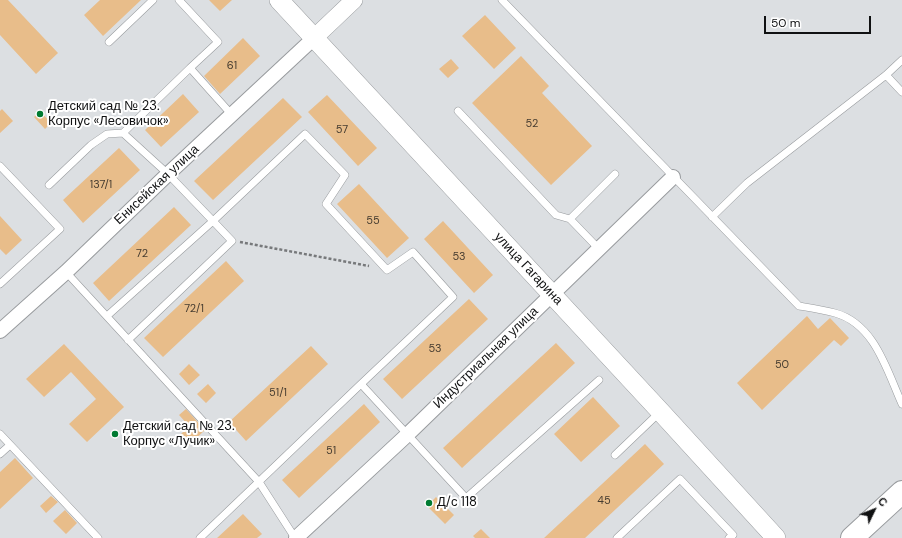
<!DOCTYPE html>
<meta charset="utf-8">
<style>
body{margin:0}
#map{position:relative;width:902px;height:538px;overflow:hidden;background:#dcdfe2;font-family:"DM Sans",sans-serif}
canvas{display:block}
.north{position:absolute;left:854px;top:490px;width:40px;height:40px;-webkit-text-stroke:3px #fff;paint-order:stroke;rotate:47deg;font-size:11px;font-weight:700;line-height:16px;text-align:center;color:#101112}
.north::after{content:'';display:block;margin:auto;width:14px;height:18px;background:#101112;clip-path:polygon(50% 0,100% 100%,50% 72%,0 100%)}
.scale{position:absolute;left:764px;top:16px;width:107px;height:18px;box-sizing:border-box;border:2px solid #101112;border-top:0;padding-left:5px;font-size:12px;line-height:14px;white-space:nowrap;color:#101112;-webkit-text-stroke:3px #fff;paint-order:stroke}
</style>
<div id="map">
<canvas width="902" height="538"></canvas>
<div class="north">С</div>
<div class="scale">50 m</div>
</div>
<script>
const c = document.querySelector('canvas').getContext('2d');
c.lineJoin = 'round';
function fillPath(path, color) {
  c.fillStyle = color;
  c.fill(path, 'evenodd');
}
function strokePath(path, color, width, dash) {
  c.strokeStyle = color;
  c.lineWidth = width;
  c.lineCap = dash ? 'butt' : 'round';
  c.setLineDash(dash || []);
  c.stroke(path);
}
function write(font, color, halo, rows, align = 'center') {
  c.font = font + ' "DM Sans",sans-serif';
  c.lineWidth = 4;
  c.setLineDash([]);
  c.textBaseline = 'middle';
  c.strokeStyle = halo;
  c.fillStyle = color;
  for (const [text, x, y, turn = 0] of rows) {
    c.save();
    c.translate(x, y);
    c.rotate((+turn || 0) * Math.PI / 180);
    c.textAlign = isNaN(turn) ? turn : align;
    if (halo) c.strokeText(text, 0, 0);
    c.fillText(text, 0, 0);
    c.restore();
  }
}
const building = new Path2D(`
 M0,0H8L58,53L36,74L0,35Z
 M100,0H141L103,36L84,15Z
 M209,0H232L220,11Z
 M485,15L516,48L494,69L462,36Z
 M243,38L260,56L220,94L204,76Z
 M521,56L549,86L542,93L592,146L551,185L472,103Z
 M451,59L459,68L448,78L439,69Z
 M183,94L199,112L161,147L145,130Z
 M327,95L377,148L358,166L308,112Z
 M283,98L302,117L213,200L194,181Z
 M2,109L13,121L0,133V111Z
 M40,111L51,123L45,129L34,117Z
 M119,148L140,170L83,223L63,200Z
 M359,184L409,238L387,258L337,204Z
 M174,207L191,225L109,301L93,283Z
 M0,216L22,240L6,255L0,249Z
 M443,221L493,275L474,293L424,239Z
 M226,261L244,281L163,357L144,338Z
 M469,299L488,319L402,399L383,379Z
 M807,316L818,329L830,318L849,338L841,346L834,340L762,410L737,383Z
 M556,343L575,363L462,468L443,448Z
 M64,344L124,407L87,442L69,424L96,399L71,372L44,397L26,379Z
 M311,346L328,364L246,441L229,422Z
 M189,364L200,375L189,385L179,374Z
 M208,384L216,393L206,403L197,394Z
 M593,397L620,426L581,462L554,434Z
 M364,404L380,422L299,498L282,480Z
 M186,409L205,430L189,445L180,435L189,426L179,415Z
 M645,444L664,464L585,538H544Z
 M15,458L33,478L0,509V472Z
 M51,496L58,502L46,513L40,506Z
 M436,497L454,515L445,524L427,506Z
 M65,510L77,523L66,534L53,521Z
 M243,514L262,534L257,538H217Z
 M481,529L490,538H475L473,536Z`);
const path = new Path2D(`
 M240,242L369,266`);
const service = new Path2D(`
 M179,0L218,42L190,68L232,115
 M502,0L799,306C811,308 824,310 835,313C875,324 887,371 902,404
 M109,42L153,0
 M886,75L902,92
 M458,111L556,215L570,219L599,249
 M123,133L168,174L213,221L305,134L345,175L326,204L387,270L413,252L453,297L361,384L466,498L599,380
 M0,166L60,229L0,284
 M49,185L91,145L107,134L123,133L190,68
 M712,217L747,183L886,75L902,60
 M570,219L615,174
 M66,272L259,482L295,538
 M107,316L213,221L232,241L128,340
 M0,434L98,538
 M0,454L10,445
 M615,455L660,412
 M200,538L361,384
 M617,538L680,479L733,535L729,538`);
const minor = new Path2D(`
 M0,331L66,272L168,174L314,38
 M296,538L407,435L673,177`);
const tertiary = new Path2D(`
 M314,38L354,0`);
const secondary = new Path2D(`
 M279,0L660,411L776,538`);
const primary = new Path2D(`
 M852,538L902,492`);
const markers = [
 [40,114,4,"#007b32"],
 [115,434,4,"#007b32"],
 [429,503,4,"#007b32"]
];
const numberNames = [
 ["61",232,66],
 ["52",532,124],
 ["57",342,130],
 ["137/1",101,185],
 ["55",373,221],
 ["72",142,254],
 ["53",459,257],
 ["72/1",194,309],
 ["53",435,349],
 ["50",782,365],
 ["51/1",278,393],
 ["51",331,451],
 ["45",604,501]
];
const poiNames = [
 ["Детский сад № 23.",48,107],
 ["Корпус «Лесовичок»",48,122],
 ["Детский сад № 23.",123,427],
 ["Корпус «Лучик»",123,442],
 ["Д/с 118",437,503]
];
const streetNames = [
 ["Енисейская улица",157,185,-43],
 ["улица Гагарина",528,269,47],
 ["Индустриальная улица",486,358,-44]
];
fillPath(building, '#e8bd8a');
strokePath(service, '#989b9e', 8);
strokePath(minor, '#989b9e', 16);
strokePath(tertiary, '#989b9e', 18);
strokePath(secondary, '#989b9e', 20);
strokePath(primary, '#989b9e', 24);
strokePath(path, '#77797b', 2.5, [3, 2]);
strokePath(service, '#fff', 7);
strokePath(minor, '#fff', 14);
strokePath(tertiary, '#fff', 17);
strokePath(secondary, '#fff', 19);
strokePath(primary, '#fff', 22);
for (const [x, y, r, color] of markers) {
  const dot = new Path2D();
  dot.arc(x, y, r, 0, 2 * Math.PI);
  c.fillStyle = color;
  c.fill(dot);
  strokePath(dot, '#fff', 1.5);
}
write('11px', '#463c30', null, numberNames);
write('13px', '#101112', '#fff', poiNames, 'left');
write('13px', '#101112', '#fff', streetNames);
</script>
